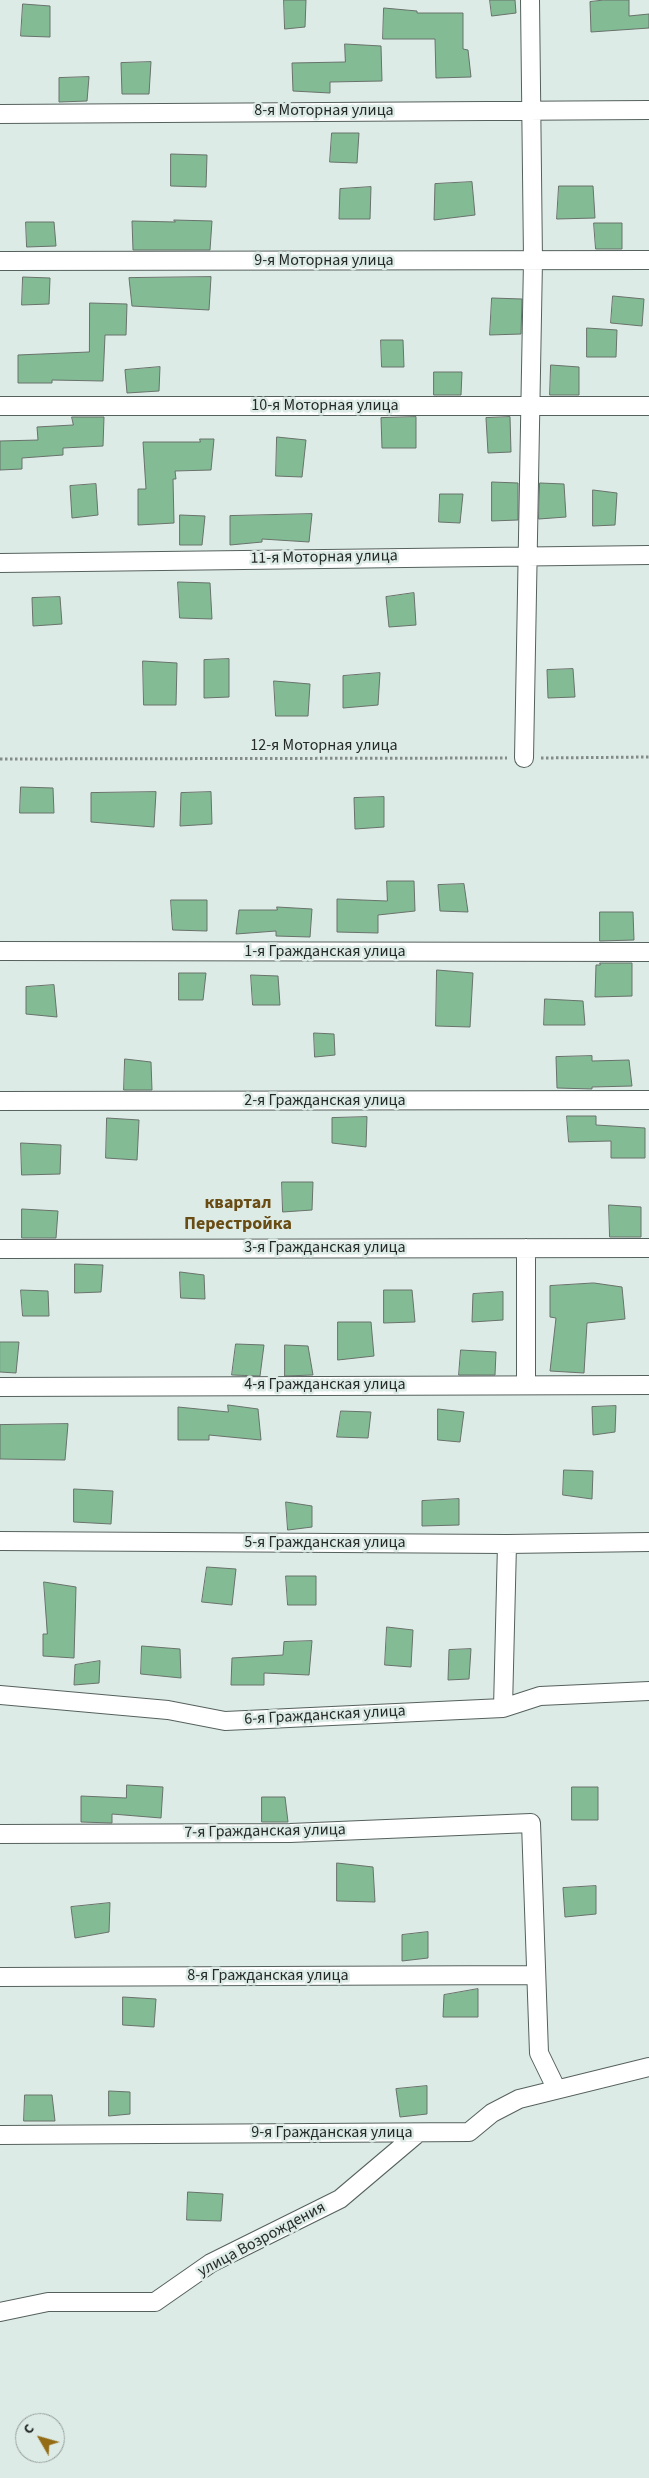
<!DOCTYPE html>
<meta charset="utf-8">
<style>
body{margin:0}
#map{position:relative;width:649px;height:2478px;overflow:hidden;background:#ddebe6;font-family:"Source Sans 3",sans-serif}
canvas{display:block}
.north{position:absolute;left:15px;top:2413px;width:50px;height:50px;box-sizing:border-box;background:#ddebe6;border:1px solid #939e9a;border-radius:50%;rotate:308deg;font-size:14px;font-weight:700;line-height:20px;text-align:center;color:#252a29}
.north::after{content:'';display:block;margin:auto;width:18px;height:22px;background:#946c16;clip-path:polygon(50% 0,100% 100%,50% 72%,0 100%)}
</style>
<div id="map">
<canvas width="649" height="2478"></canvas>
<div class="north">С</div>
</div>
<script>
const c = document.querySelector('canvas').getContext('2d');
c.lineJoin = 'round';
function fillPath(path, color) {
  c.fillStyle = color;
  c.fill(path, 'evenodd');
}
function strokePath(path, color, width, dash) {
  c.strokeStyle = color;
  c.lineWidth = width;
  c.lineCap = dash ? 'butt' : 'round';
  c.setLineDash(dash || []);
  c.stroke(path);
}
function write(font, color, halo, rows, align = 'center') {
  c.font = font + ' "Source Sans 3",sans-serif';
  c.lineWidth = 5;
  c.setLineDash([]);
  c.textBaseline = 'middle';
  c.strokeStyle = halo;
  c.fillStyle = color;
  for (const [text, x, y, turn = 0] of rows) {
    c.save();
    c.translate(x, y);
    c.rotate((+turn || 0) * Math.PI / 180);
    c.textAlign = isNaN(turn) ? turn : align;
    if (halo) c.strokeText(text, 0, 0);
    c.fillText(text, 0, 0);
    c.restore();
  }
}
const building = new Path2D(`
 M284,0H306L305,27L285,29Z
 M490,0H515L516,13L492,16Z
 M604,0H629V16L649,14V28L591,32L590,2Z
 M23,4L50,6V37L21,36Z
 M384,8L417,11V13H463V49L468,50L471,77L436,78L435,39H383Z
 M345,44L381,46L382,81L330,82V93L293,91L292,63L345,62Z
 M151,62L149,94H122L121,63Z
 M89,77L87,101L59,102V78Z
 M332,133H359L357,163L330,162Z
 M171,154L207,155L206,187L171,186Z
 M472,182L475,215L434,220L435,184Z
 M559,186H593L595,218L557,219Z
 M371,187L370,219H339L340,189Z
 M174,220L212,221L210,250H133L132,221L175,222Z
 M26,222H54L56,246L27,247Z
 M594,223H622V249H596Z
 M23,277L50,278L49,304L22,305Z
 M211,277L209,310L132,306L129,278Z
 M613,296L644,299L642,326L611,323Z
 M492,298L522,299L521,334L490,335Z
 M90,303L127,304L126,335H105L103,381L52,380V383H18V355L89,352Z
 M587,328L617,330L616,357H587Z
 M381,340H403L404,367H382Z
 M551,365L579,367V395H550Z
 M160,367L159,391L127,393L125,370Z
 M434,372H462L461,395H434Z
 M72,417H104L103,446L63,448V455L22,458V469L0,470V441L38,440L37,427L73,425Z
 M416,417V448H382L381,418Z
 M510,417L511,452L488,453L486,418Z
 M277,437L306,440L302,477L276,476Z
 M200,439H214L211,470L175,471L176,479H173L174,523L138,525V489H146L143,442H200Z
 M492,482L518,483V520L492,521Z
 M540,483L564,484L566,517L539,519Z
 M96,484L98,515L72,518L70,486Z
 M593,490L617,493L615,525L593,526Z
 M440,494H463L460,523L439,522Z
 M312,514L309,542L262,539V542L230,545V516Z
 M180,515L205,516L202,545H180Z
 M178,582L210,583L212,619L180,618Z
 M414,593L416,625L389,627L386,597Z
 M60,597L62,624L33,626L32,598Z
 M229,659V697L204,698V660Z
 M143,661L177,663L176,705H144Z
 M573,669L575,697L548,698L547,670Z
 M380,673L378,705L343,708V676Z
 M274,681L310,684L308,716H276Z
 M21,787L53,788L54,813H20Z
 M156,792L154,827L91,822V793Z
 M211,792L212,824L180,826L181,793Z
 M384,797V827L355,829L354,798Z
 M387,881H414L415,911L378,915V933L337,932V899L387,901Z
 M464,884L468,912L440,911L438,885Z
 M171,900H207V931L173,930Z
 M277,907L312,909L310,937L276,936V931L236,934L239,910H277Z
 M600,912H633L634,940L600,941Z
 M600,963H632V996L595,997L596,965H600Z
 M437,970L473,973L470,1027L436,1026Z
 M179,973H206L203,1000H179Z
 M251,975L278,976L280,1005H253Z
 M54,985L57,1017L26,1014V987Z
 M545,999L583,1001L585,1025H544Z
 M314,1033L334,1034L335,1055L315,1057Z
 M592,1056V1061L629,1060L632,1086L592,1087V1089L557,1088L556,1057Z
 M125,1059L151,1062L152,1090H124Z
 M567,1116H596V1125L645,1128V1158H611V1141L569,1142Z
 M367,1117L366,1147L332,1143V1118Z
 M107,1118L139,1120L137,1160L106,1158Z
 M21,1143L61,1145L60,1174L22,1175Z
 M282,1182H313L312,1210L283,1212Z
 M609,1205L641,1207V1237H610Z
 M22,1209L58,1211L56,1238H22Z
 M75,1264L103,1265L101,1292L75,1293Z
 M180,1272L204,1275L205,1299L181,1298Z
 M594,1283L622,1287L625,1319L587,1323L584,1373L550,1371L556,1318L550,1317V1286Z
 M21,1290L48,1291L49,1316H23Z
 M384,1290H412L415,1322L384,1323Z
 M503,1292V1320L472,1322L473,1294Z
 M338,1322H371L374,1356L338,1360Z
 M0,1342H19L16,1373L0,1372Z
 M236,1344L264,1345L260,1376L232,1375Z
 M285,1345L308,1346L313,1375L285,1376Z
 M461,1350L496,1352L495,1375H459Z
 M228,1405L258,1409L261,1440L209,1435V1440H178V1407L228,1412Z
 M616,1406L615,1432L593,1435L592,1407Z
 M438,1409L464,1412L460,1442L438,1440Z
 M341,1411L371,1412L368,1438L337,1437Z
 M68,1424L65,1460L0,1459V1425Z
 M564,1470L593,1471L592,1499L563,1495Z
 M74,1489L113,1491L111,1524L74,1522Z
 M459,1499V1525L422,1526V1501Z
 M286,1502L312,1506V1527L288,1530Z
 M207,1567L236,1569L232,1605L202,1602Z
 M286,1576H316V1605H288Z
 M44,1582L76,1587L74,1658L43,1656V1634H47Z
 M387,1627L413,1630L411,1667L385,1665Z
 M312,1641L309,1675L264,1673V1685H231L232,1658L283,1655L284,1642Z
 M142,1646L180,1649L181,1678L141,1674Z
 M471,1649L469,1679L448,1680L449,1650Z
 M100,1661L99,1683L74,1685L75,1665Z
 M127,1785L163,1787L161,1818L112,1814V1823L81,1822V1796L126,1798Z
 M572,1787H598V1820H572Z
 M262,1797H285L288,1822H262Z
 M337,1863L373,1867L375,1902L337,1901Z
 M596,1886V1914L565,1917L563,1888Z
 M110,1903L109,1932L75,1938L71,1907Z
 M428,1932V1958L402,1961V1935Z
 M478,1989V2017H443L444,1995Z
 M123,1997L156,1999L154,2027L123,2025Z
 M427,2086V2114L400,2117L396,2089Z
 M109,2091L130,2092V2114L109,2116Z
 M25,2095H52L55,2121H24Z
 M188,2192L223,2194L221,2221L187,2220Z`);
const path = new Path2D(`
 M541,758L649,757
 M0,759L507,758`);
const minor = new Path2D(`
 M0,114L649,110
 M0,261L649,260
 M0,406H649
 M0,563L649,555
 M524,758L533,260L530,0
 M0,951L649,952
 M0,1101L649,1100
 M526,1248V1383
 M0,1249L649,1248
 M0,1387L649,1385
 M0,1541L507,1544L649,1542
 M0,1695L168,1710L225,1721L503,1708L540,1696L649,1691
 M503,1708L507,1544
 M0,1834L290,1833L531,1823L539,2053L556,2088
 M0,1977L536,1975
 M0,2135L469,2132L492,2113L519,2099L649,2067
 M0,2312L48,2302H155L211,2263L340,2199L418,2133`);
const streetNames = [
 ["8-я Моторная улица",324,111],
 ["9-я Моторная улица",324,261],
 ["10-я Моторная улица",325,406],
 ["11-я Моторная улица",324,558,-1],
 ["12-я Моторная улица",324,746],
 ["1-я Гражданская улица",325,952],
 ["2-я Гражданская улица",325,1101],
 ["3-я Гражданская улица",325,1248],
 ["4-я Гражданская улица",325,1385],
 ["5-я Гражданская улица",325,1543],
 ["6-я Гражданская улица",325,1716,-3],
 ["7-я Гражданская улица",265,1832,-1],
 ["8-я Гражданская улица",268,1976],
 ["9-я Гражданская улица",332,2133],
 ["улица Возрождения",262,2240,-28]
];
const neighbourhoodNames = [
 ["квартал",238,1204],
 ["Перестройка",238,1225]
];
fillPath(building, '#83bb95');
strokePath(building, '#68726b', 1);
strokePath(minor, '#55615d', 20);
strokePath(path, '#838c89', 3, [2.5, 2.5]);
strokePath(minor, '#fff', 18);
write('16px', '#252a29', '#ddebe6', streetNames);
write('bold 18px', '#684c14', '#ddebe6', neighbourhoodNames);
</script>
